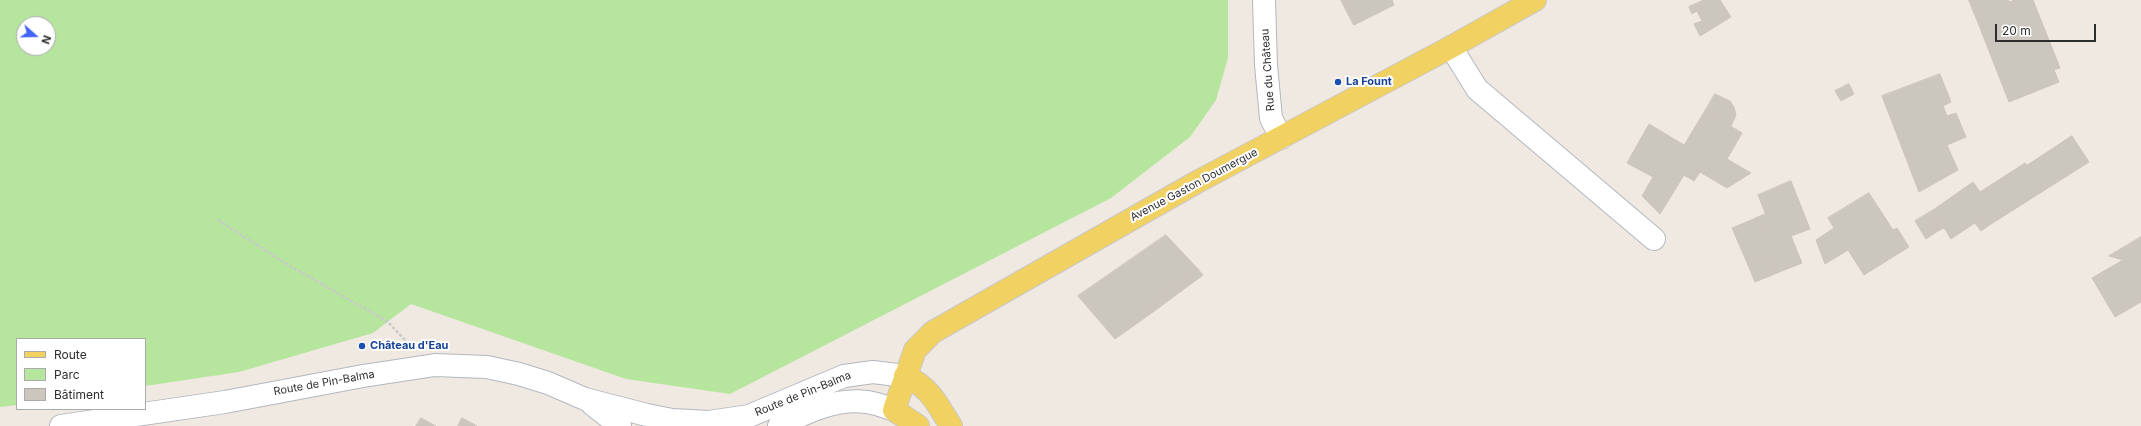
<!DOCTYPE html>
<meta charset="utf-8">
<style>
body{margin:0}
#map{position:relative;width:2141px;height:426px;overflow:hidden;background:#efe9e1;font-family:Inter,sans-serif}
canvas{display:block}
.legend{position:absolute;left:16px;top:338px;width:130px;height:72px;box-sizing:border-box;background:#fff;border:1px solid #ababab;margin:0;padding:5px 7px;list-style:none;font-size:12px;color:#2e2e2e}
.legend li{display:flex;align-items:center;gap:8px;height:20px}
.legend b{width:20px;border:1px solid #ababab}
.north{position:absolute;left:16px;top:16px;width:40px;height:40px;box-sizing:border-box;background:#fff;border:1px solid #ababab;border-radius:50%;rotate:110deg;font-size:11px;font-weight:700;line-height:16px;text-align:center;color:#2e2e2e}
.north::after{content:'';display:block;margin:auto;width:14px;height:18px;background:#4264fb;clip-path:polygon(50% 0,100% 100%,50% 72%,0 100%)}
.scale{position:absolute;left:1995px;top:24px;width:101px;height:18px;box-sizing:border-box;border:2px solid #2e2e2e;border-top:0;padding-left:5px;font-size:12px;line-height:14px;white-space:nowrap;color:#2e2e2e;-webkit-text-stroke:3px #fff;paint-order:stroke}
</style>
<div id="map">
<canvas width="2141" height="426"></canvas>
<ul class="legend">
<li><b style="height:5px;background:#f2d163"></b>Route</li>
<li><b style="height:11px;background:#b6e59e"></b>Parc</li>
<li><b style="height:11px;background:#cbc7bf"></b>Bâtiment</li>
</ul>
<div class="north">N</div>
<div class="scale">20 m</div>
</div>
<script>
const c = document.querySelector('canvas').getContext('2d');
c.lineJoin = 'round';
function fillPath(path, color) {
  c.fillStyle = color;
  c.fill(path, 'evenodd');
}
function strokePath(path, color, width, dash) {
  c.strokeStyle = color;
  c.lineWidth = width;
  c.lineCap = dash ? 'butt' : 'round';
  c.setLineDash(dash || []);
  c.stroke(path);
}
function write(font, color, halo, rows, align = 'center') {
  c.font = font + ' Inter,sans-serif';
  c.lineWidth = 4;
  c.setLineDash([]);
  c.textBaseline = 'middle';
  c.strokeStyle = halo;
  c.fillStyle = color;
  for (const [text, x, y, turn = 0] of rows) {
    c.save();
    c.translate(x, y);
    c.rotate((+turn || 0) * Math.PI / 180);
    c.textAlign = isNaN(turn) ? turn : align;
    if (halo) c.strokeText(text, 0, 0);
    c.fillText(text, 0, 0);
    c.restore();
  }
}
const green = new Path2D(`
 M0,0H1228V58L1216,100L1190,137L1111,198L730,394L626,379L411,304L373,333L239,372L145,386V339H17V405L0,407ZM24,24H48V48H24Z`);
const building = new Path2D(`
 M1341,0H1349L1360,22L1354,25Z
 M1349,0H1392L1394,5L1360,22Z
 M1704,0H1720L1731,17L1700,36L1694,24L1702,21L1697,11L1692,14L1689,7Z
 M1969,0H2008L2009,2L2015,0H2033L2060,68L2054,70L2059,82L2009,102L1980,28L1986,26L1981,12L1975,15Z
 M1981,12L1986,26L1980,28L1975,15Z
 M1940,74L1951,102L1943,106L1947,116L1956,113L1966,137L1947,145L1958,170L1919,192L1882,96Z
 M1849,84L1854,94L1841,101L1835,91Z
 M1715,94L1730,101L1734,107L1736,115L1731,126L1705,111Z
 M1705,111L1742,133L1727,159L1751,173L1727,188L1700,172L1694,181L1684,175L1660,214L1642,196L1653,177L1627,163L1649,124L1684,145Z
 M2072,136L2089,162L1988,226L1982,218L1951,239L1933,210L1973,182L1980,192L2025,163L2027,165Z
 M1791,181L1810,229L1791,236L1802,263L1777,273L1770,257L1748,265L1732,228L1756,218L1761,229L1770,225L1758,195Z
 M1869,193L1893,230L1897,228L1909,247L1864,275L1848,250L1825,264L1816,240L1834,228L1828,218Z
 M1933,210L1944,228L1938,231L1927,214Z
 M1766,214L1770,225L1761,229L1756,218Z
 M1927,214L1938,231L1926,239L1915,221Z
 M1982,218L1988,226L1981,231L1975,223Z
 M1166,235L1198,269L1147,305L1153,312L1115,339L1078,296Z
 M2141,237V302L2115,317L2092,278L2123,260L2109,256Z
 M1770,257L1777,273L1755,282L1748,265Z
 M1198,269L1203,275L1153,312L1147,305Z
 M421,418L436,426H416Z
 M462,418L477,426H458Z`);
const path = new Path2D(`
 M218,220L285,263L388,322L405,340`);
const minor = new Path2D(`
 M1264,0L1266,65L1271,118L1281,138
 M1451,47L1477,89L1654,239
 M592,404L620,426
 M61,426L225,402L363,376L435,365L487,367L519,374L548,383L585,399L647,415L672,420L709,422L749,416L844,376L873,372L905,376
 M779,426C806,412 836,398 867,402C876,403 886,407 894,410`);
const major = new Path2D(`
 M905,376C930,387 937,404 951,426
 M918,426L894,410L915,350L933,332L1197,182L1451,47L1535,0`);
const markers = [
 [1338,82,4,"#1a4fb4"],
 [362,346,4,"#1a4fb4"]
];
const streetNames = [
 ["Rue du Château",1268,70,-94],
 ["Avenue Gaston Doumergue",1194,185,-28],
 ["Route de Pin-Balma",324,383,-10],
 ["Route de Pin-Balma",803,394,-22]
];
const transitNames = [
 ["La Fount",1346,82],
 ["Château d'Eau",370,346]
];
fillPath(green, '#b6e59e');
fillPath(building, '#cbc7bf');
strokePath(building, '#cbc5ba', 1);
strokePath(minor, '#b4b7c1', 24);
strokePath(major, '#c9c9c9', 24);
strokePath(path, '#c9c9c9', 2.5, [3, 2]);
strokePath(minor, '#fff', 22);
strokePath(major, '#f2d163', 22);
for (const [x, y, r, color] of markers) {
  const dot = new Path2D();
  dot.arc(x, y, r, 0, 2 * Math.PI);
  c.fillStyle = color;
  c.fill(dot);
  strokePath(dot, '#fff', 1.5);
}
write('11px', '#2e2e2e', '#fff', streetNames);
write('bold 11px', '#164399', '#fff', transitNames, 'left');
</script>
